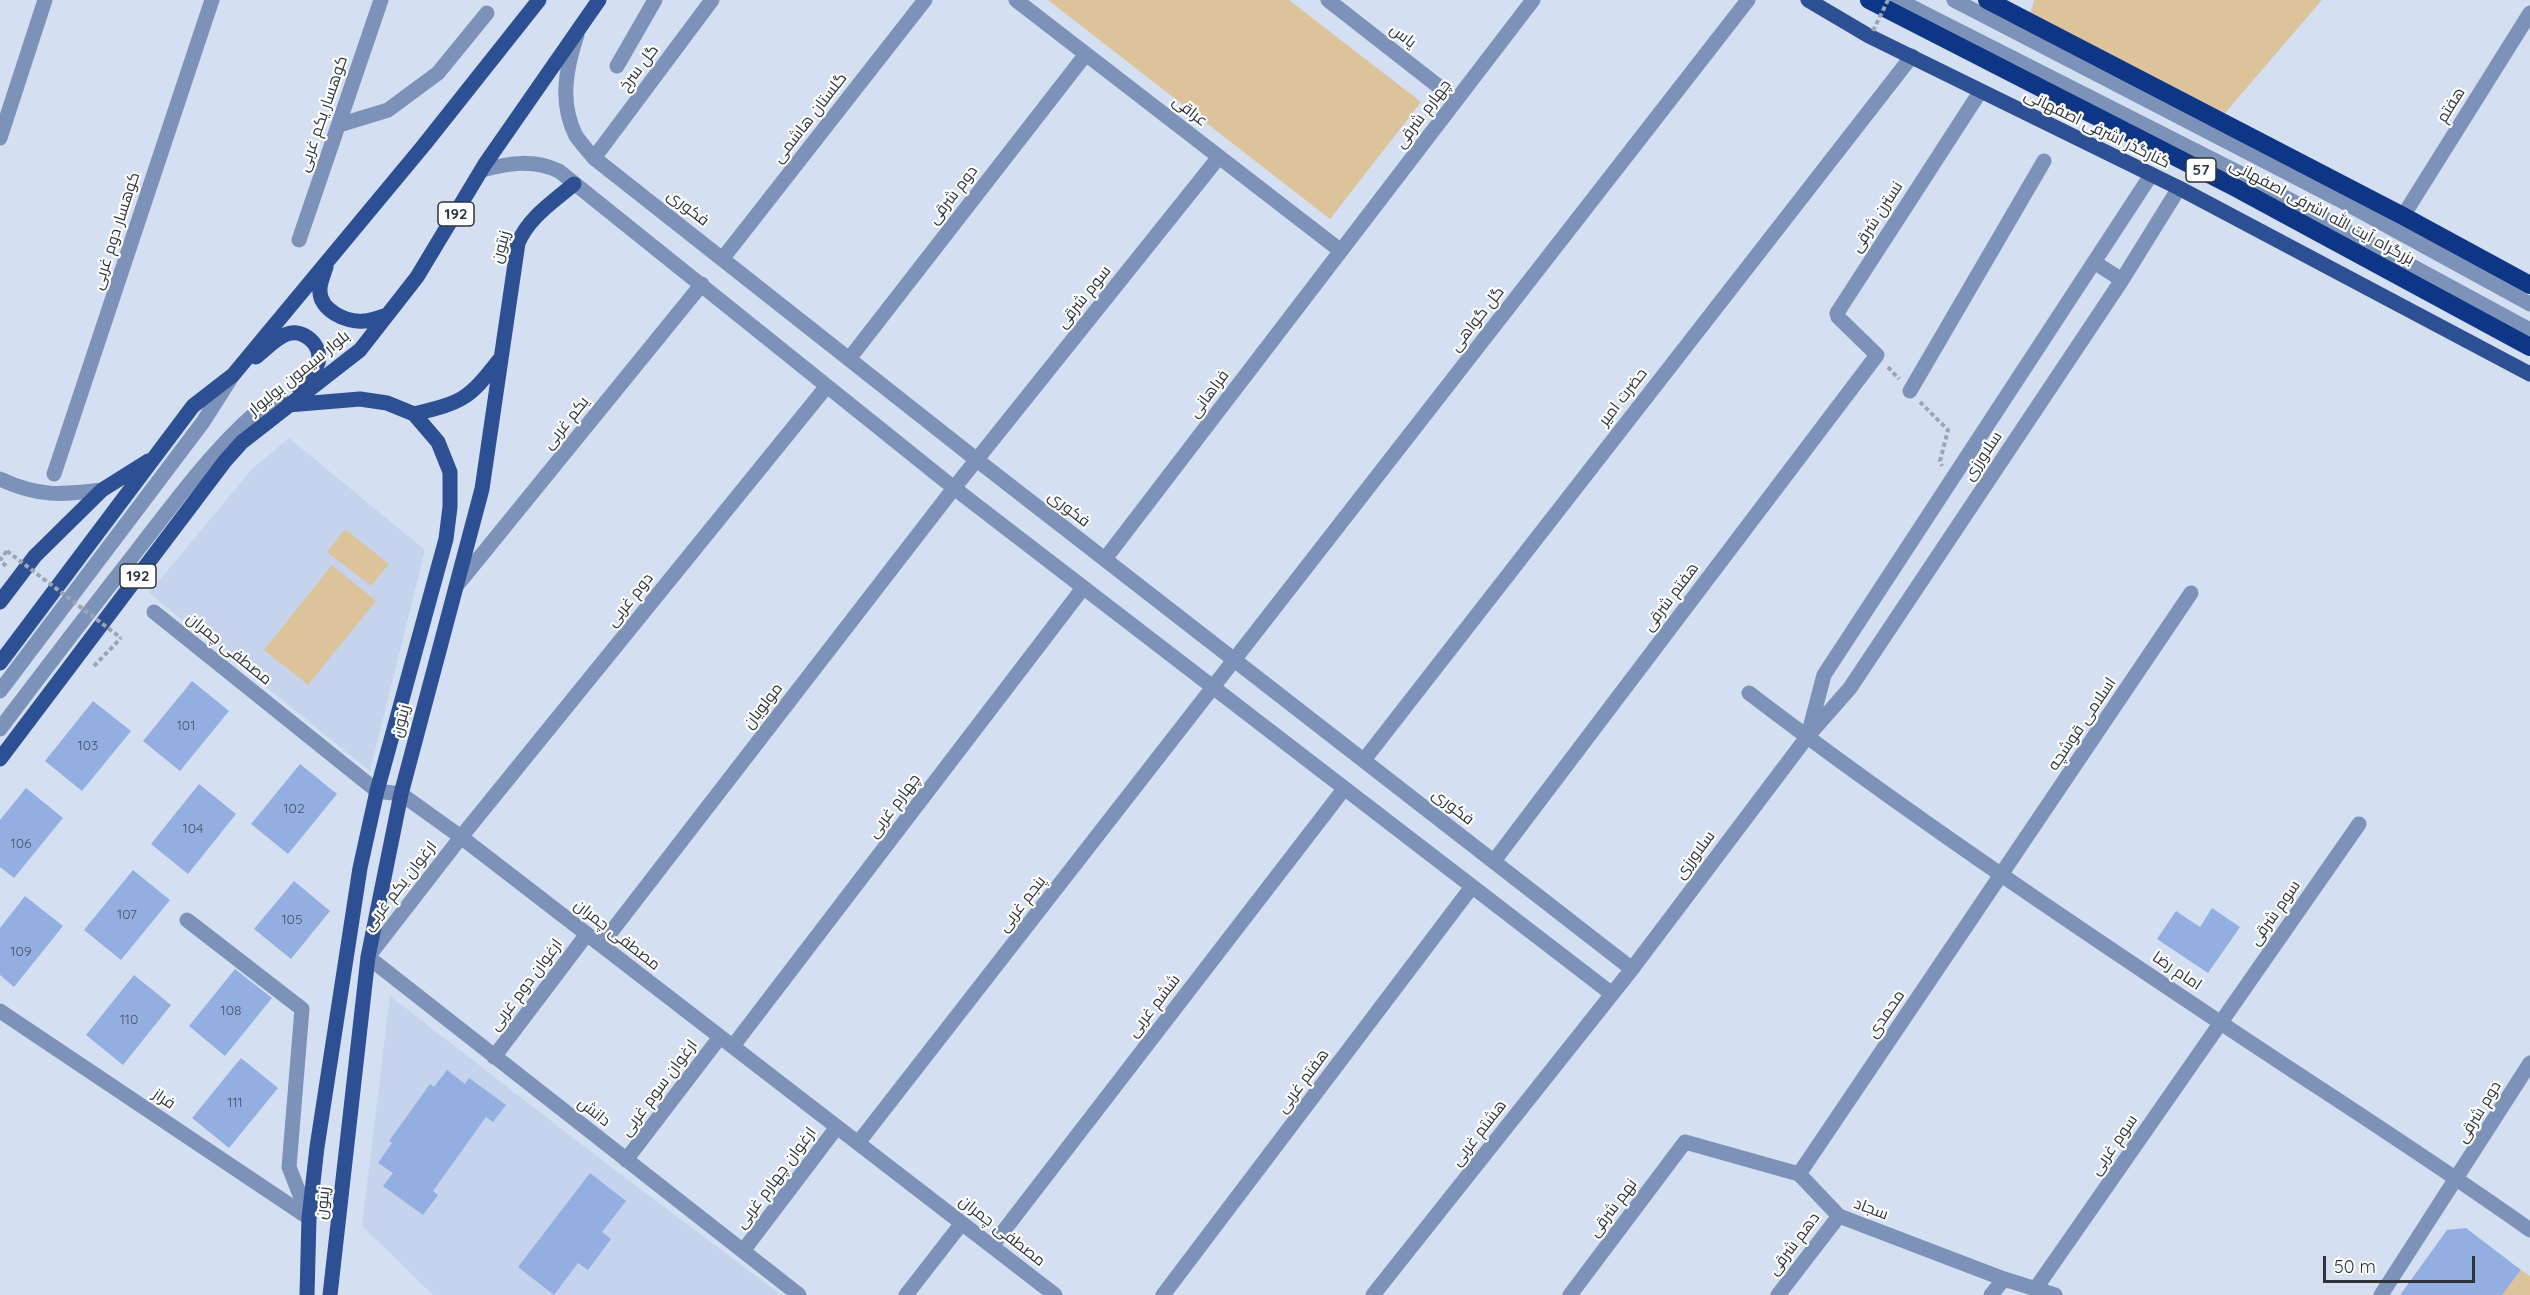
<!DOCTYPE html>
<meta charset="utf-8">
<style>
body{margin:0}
#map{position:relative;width:2530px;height:1295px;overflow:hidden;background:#d4dff2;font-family:Quicksand,sans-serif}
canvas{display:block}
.scale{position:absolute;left:2323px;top:1256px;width:152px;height:27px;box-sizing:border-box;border:3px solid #2f343b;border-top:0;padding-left:8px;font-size:18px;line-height:21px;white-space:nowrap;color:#2f343b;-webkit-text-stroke:4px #fff;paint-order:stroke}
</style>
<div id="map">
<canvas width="2530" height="1295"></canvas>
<div class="scale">50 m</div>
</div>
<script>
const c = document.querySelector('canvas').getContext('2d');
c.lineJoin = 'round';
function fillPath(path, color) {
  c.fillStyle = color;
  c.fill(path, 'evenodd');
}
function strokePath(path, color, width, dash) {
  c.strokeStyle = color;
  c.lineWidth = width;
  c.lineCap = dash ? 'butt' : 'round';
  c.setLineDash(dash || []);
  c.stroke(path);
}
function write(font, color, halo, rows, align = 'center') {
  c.font = font + ' Quicksand,Cairo,sans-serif';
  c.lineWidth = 4.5;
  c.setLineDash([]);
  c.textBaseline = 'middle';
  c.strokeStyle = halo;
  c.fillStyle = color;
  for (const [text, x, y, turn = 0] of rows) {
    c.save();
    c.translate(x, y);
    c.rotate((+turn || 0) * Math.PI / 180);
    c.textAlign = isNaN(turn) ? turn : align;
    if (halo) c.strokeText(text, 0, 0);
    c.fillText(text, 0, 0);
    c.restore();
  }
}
const built = new Path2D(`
 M289,438L425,550L370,771L149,593L252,469Z
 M390,996L590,1151L781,1295H433L362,1226Z`);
const green = new Path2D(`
 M1048,0H1289L1421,102L1330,219Z
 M2034,0H2322L2225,113L2030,16Z
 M345,529L389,564L371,586L327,552Z
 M332,565L376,601L308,685L264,650Z
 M2521,1270L2530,1276V1295H2502Z`);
const building = new Path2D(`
 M192,681L229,711L180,771L143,741Z
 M93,701L131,731L82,791L45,761Z
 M300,764L337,794L288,854L251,824Z
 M199,784L236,814L188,874L151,844Z
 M26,788L63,818L14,878L0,867V820Z
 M133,870L170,900L121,960L84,930Z
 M294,881L330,911L291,959L254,929Z
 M25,896L63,926L14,987L0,975V928Z
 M2212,908L2240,927L2208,973L2157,939L2176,911L2200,927Z
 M235,969L272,998L225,1056L189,1026Z
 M134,975L171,1005L123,1065L86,1035Z
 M241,1058L278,1088L229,1148L192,1118Z
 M447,1070L465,1084L469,1078L506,1105L493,1122L486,1117L433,1191L438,1195L423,1215L383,1186L393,1173L378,1163L392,1143L389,1141L430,1084L434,1087Z
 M590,1173L626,1201L602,1232L611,1239L588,1270L578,1263L554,1295L518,1267Z
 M2466,1228L2521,1270L2502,1295H2400L2447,1230Z`);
const path = new Path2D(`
 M1888,367L1899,379
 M1920,402L1948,430L1940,461L1942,466
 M6,566L0,560L7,551
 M94,666L121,638`);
const minor = new Path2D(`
 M1016,0L1341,251
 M1328,0L1456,100
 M1898,0L2257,182L2530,330
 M1954,0L2338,199L2530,304
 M577,35C566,68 559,103 576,136C581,143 588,151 594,158L977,460L1632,969
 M617,66L655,0
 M339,125L388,110L438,73L487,13
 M0,138L45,0
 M594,158L712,0
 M482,170C510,163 533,159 559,171L954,488L1612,994
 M2403,216L2530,13
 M299,240L381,0
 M723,258L925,0
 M2094,262L2122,280
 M849,359L1086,54
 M1910,391L2044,161
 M54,474L212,0
 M0,479C39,497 61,495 102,490
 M1105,559L1533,0
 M458,584L702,284
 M154,612L377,791L401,794L461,837L1055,1295
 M0,691L203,422L231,378
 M1749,693C1901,809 2062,917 2221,1023C2324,1092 2429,1158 2530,1230
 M0,729C46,668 92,608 139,548C181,494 221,438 276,396L288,405
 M1809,732L1824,675L2151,175
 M1364,760L1912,56
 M1494,861L1877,355L1838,317L1837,313L1980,92
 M187,920L302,1009L289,1167L309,1218
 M601,945L954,488L1219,157
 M0,1011L309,1218
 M733,1046L1083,588
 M494,1057L587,934
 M858,1143L1748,0
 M626,1160L720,1037
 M1799,1174L2191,593
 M992,1246L1344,789
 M743,1251L837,1127
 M2036,1288L2359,824
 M799,1295L368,957L461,837L827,386
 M906,1295L962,1223
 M1163,1295L1471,888
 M1373,1295L1632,969L1807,737L1850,688L2122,280L2179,188
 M1570,1295L1685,1142L1799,1174L1839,1216L2004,1279L2055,1295
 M1778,1295L1839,1216
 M1991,1295L2004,1279
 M2381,1295L2530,1063`);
const major = new Path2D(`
 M1808,0L1869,36L2179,188L2530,374
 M326,267C324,274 320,282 320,289C318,310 347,323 364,321C372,321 380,317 387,315
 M256,357C266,349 276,338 287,334C303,328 323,345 318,363C315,372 305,382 300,390
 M288,405L360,399L387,403L414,414L438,442L450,472V507L446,539L377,791L360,868L317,1147L309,1218L307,1295
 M414,414C463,402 468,400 499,360
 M0,602L35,556L102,490L148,461
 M0,663L193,406L233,375L424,145L539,0
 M0,759L225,461L242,442L360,350L417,277L485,164L599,0
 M330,1295L368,957L401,794L482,489L518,243C529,217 553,202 574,184`);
const highway = new Path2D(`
 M1869,0L2238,189L2530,347
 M1987,0L2403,216L2530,285`);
const pathBridge = new Path2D(`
 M1873,31L1888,0
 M7,551L121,638`);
const numberNames = [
 ["101",186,726],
 ["103",88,746],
 ["102",294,809],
 ["104",193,829],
 ["106",21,844],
 ["107",127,915],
 ["105",292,920],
 ["109",21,952],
 ["108",231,1011],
 ["110",129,1020],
 ["111",235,1103]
];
const shields = [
 [2201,170,30],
 [456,214,36],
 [138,576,36]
];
const shieldNames = [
 ["57",2201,170],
 ["192",456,214],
 ["192",138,576]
];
const streetNames = [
 ["یاس",1403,36,38],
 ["گل سرخ",639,68,-53],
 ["هفتم",2451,105,-58],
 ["عراقی",1190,111,38],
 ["کوهسار یکم غربی",323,114,-71],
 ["چهارم شرقی",1423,114,-53],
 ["گلستان هاشمی",810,118,-52],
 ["کنارگذر اشرفی اصفهانی",2097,129,26],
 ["دوم شرقی",953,195,-52],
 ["فکوری",688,208,38],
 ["بزرگراه آیت الله اشرفی اصفهانی",2322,212,28],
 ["نسترن شرقی",1877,217,-57],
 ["کوهسار دوم غربی",116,231,-72],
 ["زیتون",501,247,-74],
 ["سوم شرقی",1084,297,-51],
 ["گل گواهی",1477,319,-52],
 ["بلوار سیمون بولیوار",299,373,-39],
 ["فراهانی",1209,394,-53],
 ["حضرت امیر",1623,397,-52],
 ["یکم غربی",566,423,-51],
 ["سلاورزی",1983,456,-56],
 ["فکوری",1069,509,38],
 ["هفتم شرقی",1671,597,-53],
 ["دوم غربی",630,600,-51],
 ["مصطفی چمران",229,649,39],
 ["مولویان",763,706,-52],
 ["زیتون",401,721,-75],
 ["اسلامی قوشچه",2082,724,-56],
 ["چهارم غربی",894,806,-53],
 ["فکوری",1453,807,38],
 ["سلاورزی",1695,855,-53],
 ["ارغوان یکم غربی",400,886,-52],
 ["پنجم غربی",1022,904,-52],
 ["سوم شرقی",2275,913,-55],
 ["مصطفی چمران",617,935,38],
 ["امام رضا",2177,971,34],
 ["ارغوان دوم غربی",526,985,-53],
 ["ششم غربی",1154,1006,-52],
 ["محمدی",1886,1014,-56],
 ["هفتم غربی",1303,1081,-53],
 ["ارغوان سوم غربی",659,1088,-53],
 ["فراز",164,1099,34],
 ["دانش",594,1112,38],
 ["دوم شرقی",2479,1112,-58],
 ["هشتم غربی",1479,1133,-52],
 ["سوم غربی",2114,1145,-55],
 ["ارغوان چهارم غربی",776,1178,-53],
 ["زیتون",323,1203,-84],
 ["نهم شرقی",1613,1208,-53],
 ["سجاد",1871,1209,21],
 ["مصطفی چمران",1002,1231,38],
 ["دهم شرقی",1794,1244,-53]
];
fillPath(built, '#c5d4ec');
fillPath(green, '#ddc39a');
fillPath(building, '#93afe2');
strokePath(path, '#9ca5b4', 4, [4.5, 3]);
strokePath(minor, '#7d92b9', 15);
strokePath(major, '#2d5095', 15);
strokePath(highway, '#0e3686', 18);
strokePath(pathBridge, '#9ca5b4', 4, [4.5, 3]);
write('14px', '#485365', null, numberNames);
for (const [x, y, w] of shields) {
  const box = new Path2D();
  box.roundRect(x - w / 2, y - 12, w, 24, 4.5);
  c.fillStyle = '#fff';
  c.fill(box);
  strokePath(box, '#2f343b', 1.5);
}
write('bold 15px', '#2f343b', null, shieldNames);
write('16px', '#2f343b', '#fff', streetNames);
</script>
